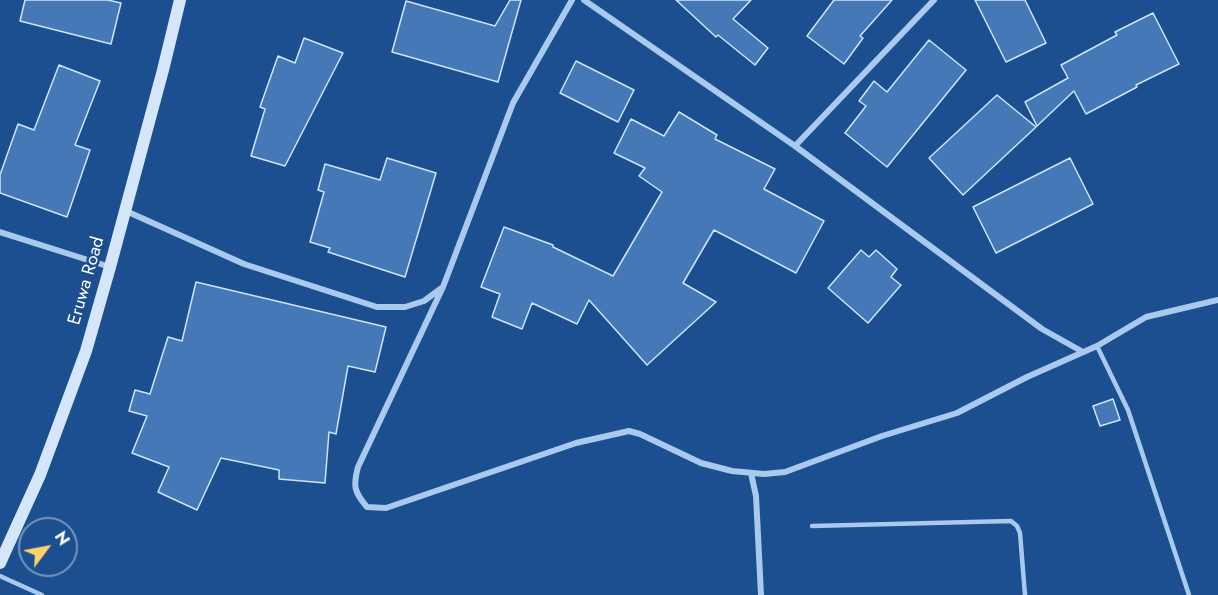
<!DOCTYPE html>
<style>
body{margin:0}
#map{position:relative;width:1218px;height:595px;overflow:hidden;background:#1b4f8f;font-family:Jost,sans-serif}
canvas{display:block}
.north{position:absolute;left:18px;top:517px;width:60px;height:60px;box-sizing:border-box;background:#1b4f8f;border:2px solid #7695bc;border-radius:50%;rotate:58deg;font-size:16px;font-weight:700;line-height:24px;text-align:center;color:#fff}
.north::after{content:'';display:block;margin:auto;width:21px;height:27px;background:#ffd166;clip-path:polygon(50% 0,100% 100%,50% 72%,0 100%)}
</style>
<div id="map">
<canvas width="1218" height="595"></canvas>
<div class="north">N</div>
</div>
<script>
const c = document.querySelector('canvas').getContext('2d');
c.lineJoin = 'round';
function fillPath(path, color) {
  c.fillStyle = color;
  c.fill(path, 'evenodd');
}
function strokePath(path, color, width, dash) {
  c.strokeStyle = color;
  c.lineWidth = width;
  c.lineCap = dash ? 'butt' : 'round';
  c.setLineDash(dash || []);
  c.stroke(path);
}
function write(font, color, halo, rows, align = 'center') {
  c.font = font + ' Jost,sans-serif';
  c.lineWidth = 5;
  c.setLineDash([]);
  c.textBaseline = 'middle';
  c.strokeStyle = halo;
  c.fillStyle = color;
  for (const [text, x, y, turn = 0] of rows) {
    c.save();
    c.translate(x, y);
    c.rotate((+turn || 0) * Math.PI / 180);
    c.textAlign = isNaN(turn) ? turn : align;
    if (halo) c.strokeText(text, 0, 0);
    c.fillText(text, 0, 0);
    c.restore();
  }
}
const building = new Path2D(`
 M25,0H108L121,3L111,44L20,21Z
 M510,0H521L498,82L392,52L406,1L495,26Z
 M676,0H751L733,19L768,48L755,65L718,35L716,37Z
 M834,0H892L860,36L863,38L844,64L807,36Z
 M975,0H1025L1046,43L1006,62Z
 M1153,13L1179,64L1136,85L1137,87L1086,114L1074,91L1037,126L1025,102L1068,78L1061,65L1117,35L1115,32Z
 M304,38L343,53L285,166L251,156L265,109L260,107L278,56L295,63Z
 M929,40L966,70L887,167L845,133L866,106L859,101L874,81L887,92Z
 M576,61L634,90L618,122L560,93Z
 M59,65L100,81L75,145L90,150L67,217L0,193V175L18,124L34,130Z
 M997,95L1036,127L963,195L929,158Z
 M679,112L717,135L715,139L775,169L764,189L824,221L796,273L714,230L683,283L716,302L647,365L589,300L577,324L532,303L522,329L492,317L500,294L481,287L504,227L553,245V247L613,276L662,192L639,176L645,168L614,153L631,119L664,136Z
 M387,158L436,173L405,277L328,252L330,248L310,242L324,192L318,190L325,164L380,180Z
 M1070,158L1093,204L996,253L973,207Z
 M861,250L869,257L876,250L897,269L891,277L901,285L868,323L828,288Z
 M196,282L386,327L375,372L348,366L336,434L329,432L325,483L279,479V470L221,458L197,510L158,492L169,467L132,453L147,416L129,411L135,390L150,394L168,337L182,341Z
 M1113,399L1120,420L1100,426L1093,406Z`);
const lane = new Path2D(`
 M1097,346L1128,410L1189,595
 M812,526L1011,521L1017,526L1020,533L1025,595
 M0,576L42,595`);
const street = new Path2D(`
 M584,0L795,146L1042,329L1083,352
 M795,146L934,0
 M126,211L244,264L377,307H405L424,301L443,287L513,103L572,0
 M0,232L110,267
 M443,287L358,467C353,486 354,492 367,507L386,508L576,443L629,431L640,434L701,463L732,471L764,474L785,472L882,436L957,413L1027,377L1097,346L1146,317L1218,300
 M751,473L756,496L761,595`);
const secondary = new Path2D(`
 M0,563L40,475L86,351L110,267L163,70L180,0`);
const streetNames = [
 ["Eruwa Road",87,281,-74]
];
fillPath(building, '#4478b7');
strokePath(building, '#cfe3fa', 1.5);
strokePath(lane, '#a9c9ee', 4.5);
strokePath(street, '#a9c9ee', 6);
strokePath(secondary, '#d6e6fa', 12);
write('18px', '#fff', '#1b4f8f', streetNames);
</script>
